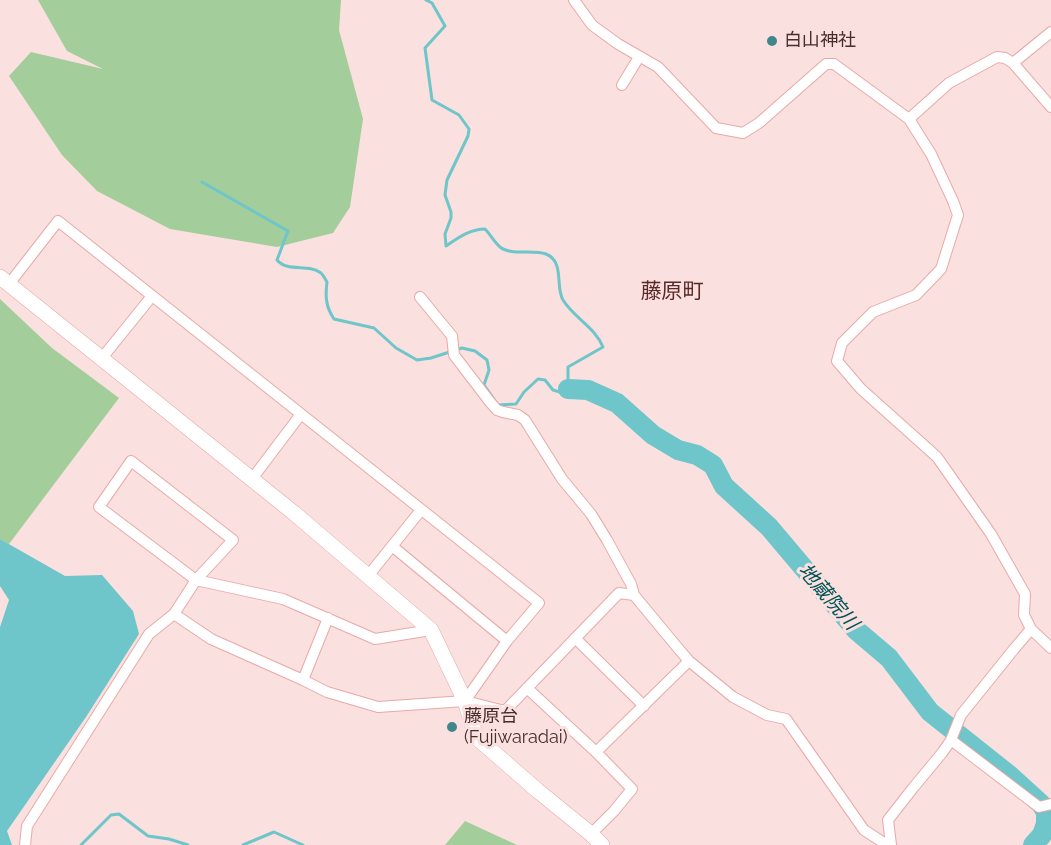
<!DOCTYPE html>
<meta charset="utf-8">
<style>
body{margin:0}
canvas{display:block;background:#fae0de}
</style>
<canvas width="1051" height="845"></canvas>
<script>
const c = document.querySelector('canvas').getContext('2d');
c.lineJoin = 'round';
function fillPath(path, color) {
  c.fillStyle = color;
  c.fill(path, 'evenodd');
}
function strokePath(path, color, width, dash) {
  c.strokeStyle = color;
  c.lineWidth = width;
  c.lineCap = dash ? 'butt' : 'round';
  c.setLineDash(dash || []);
  c.stroke(path);
}
function write(font, color, halo, rows, align = 'center') {
  c.font = font + ' Raleway,"Noto Sans JP",sans-serif';
  c.lineWidth = 6;
  c.setLineDash([]);
  c.textBaseline = 'middle';
  c.strokeStyle = halo;
  c.fillStyle = color;
  for (const [text, x, y, turn = 0] of rows) {
    c.save();
    c.translate(x, y);
    c.rotate((+turn || 0) * Math.PI / 180);
    c.textAlign = isNaN(turn) ? turn : align;
    if (halo) c.strokeText(text, 0, 0);
    c.fillText(text, 0, 0);
    c.restore();
  }
}
const green = new Path2D(`
 M38,0H341L339,30L363,119L350,207L333,233L277,247L170,229L97,191L62,155L9,76L31,52L103,69L67,51Z
 M0,299L52,348L119,398L9,544L0,539Z
 M465,821L517,845H445Z`);
const water = new Path2D(`
 M0,539L65,576L102,575L133,611L139,634L86,717L7,831L12,845H0V627L9,600L0,586Z`);
const stream = new Path2D(`
 M202,182L288,231L277,260C288,273 308,263 321,273C324,276 325,279 327,282C325,297 326,307 334,319L374,328L396,348L417,360L431,358L462,348L475,351L487,360L489,370L484,385L498,405L516,404L524,392L538,379L545,380L553,390L563,393L568,389V367L603,347C595,327 574,318 563,300C555,287 565,262 546,254C533,249 511,256 500,247C494,242 490,234 485,229C470,229 458,238 446,246L445,234L451,218V212L445,195L447,180L468,136L469,129L459,115L432,100L425,48L445,26L432,3L426,0
 M81,845L111,815L119,814L148,836L169,839L188,845
 M243,845L274,832L303,845`);
const river = new Path2D(`
 M568,389L588,390L617,403L653,435L678,450L697,455L713,465L724,486L769,527L856,630L889,658L930,712L1008,774L1041,804L1046,812V824L1042,835L1033,845`);
const street = new Path2D(`
 M574,0L592,25L618,44L658,67L716,128L743,133L759,123L826,64H834L909,119L931,154L953,201L958,215L941,269L916,295L873,312L842,343L837,361L861,389L937,457L991,534L1025,594L1024,615L1031,629L1051,648
 M1013,63L1051,32
 M622,85L639,57
 M909,119L949,83L997,57L1005,58L1013,63L1051,107
 M9,284L58,221L539,603L507,641L465,701
 M420,297L452,336L454,355L490,402L497,410L503,412L518,415L525,420L562,479L591,514L607,540L631,584L634,595
 M102,358L152,296
 M252,479L301,414
 M392,546L507,641
 M368,576L421,510
 M174,614L211,639L303,680L327,692L378,707L465,701L505,711L619,593L634,595L677,647L689,661L733,697L767,715L786,719L864,830L887,845
 M575,638L644,706
 M303,680L328,618
 M527,688L596,752L632,789L614,811L591,834
 M951,740L1039,807L1051,804
 M596,752L689,661
 M25,845L27,826L149,634L174,614L196,580L233,540L131,461L99,507L196,580L283,599L375,639L431,630
 M891,845L888,820L913,788L942,753L951,740L961,715L1014,649L1031,629`);
const secondary = new Path2D(`
 M0,277L294,513L431,630L465,701L476,737L538,791L591,834L602,845`);
const markers = [
 [772,41,6,"#3f878c"],
 [452,727,6,"#3f878c"]
];
const poiNames = [
 ["白山神社",784,41],
 ["藤原台",464,717],
 ["(Fujiwaradai)",464,738]
];
const waterNames = [
 ["地蔵院川",828,597,49]
];
const quarterNames = [
 ["藤原町",672,292]
];
fillPath(green, '#a3ce9c');
fillPath(water, '#6ec5ca');
strokePath(stream, '#6ec5ca', 3);
strokePath(river, '#6ec5ca', 20);
strokePath(street, '#e8a9a7', 12);
strokePath(secondary, '#e8a9a7', 16);
strokePath(street, '#fff', 10);
strokePath(secondary, '#fff', 15);
for (const [x, y, r, color] of markers) {
  const dot = new Path2D();
  dot.arc(x, y, r, 0, 2 * Math.PI);
  c.fillStyle = color;
  c.fill(dot);
  strokePath(dot, '#fae0de', 2);
}
write('18px', '#462e2d', '#fae0de', poiNames, 'left');
write('italic 20px', '#005357', '#fae0de', waterNames);
write('21px', '#5b292a', '#fae0de', quarterNames);
</script>
